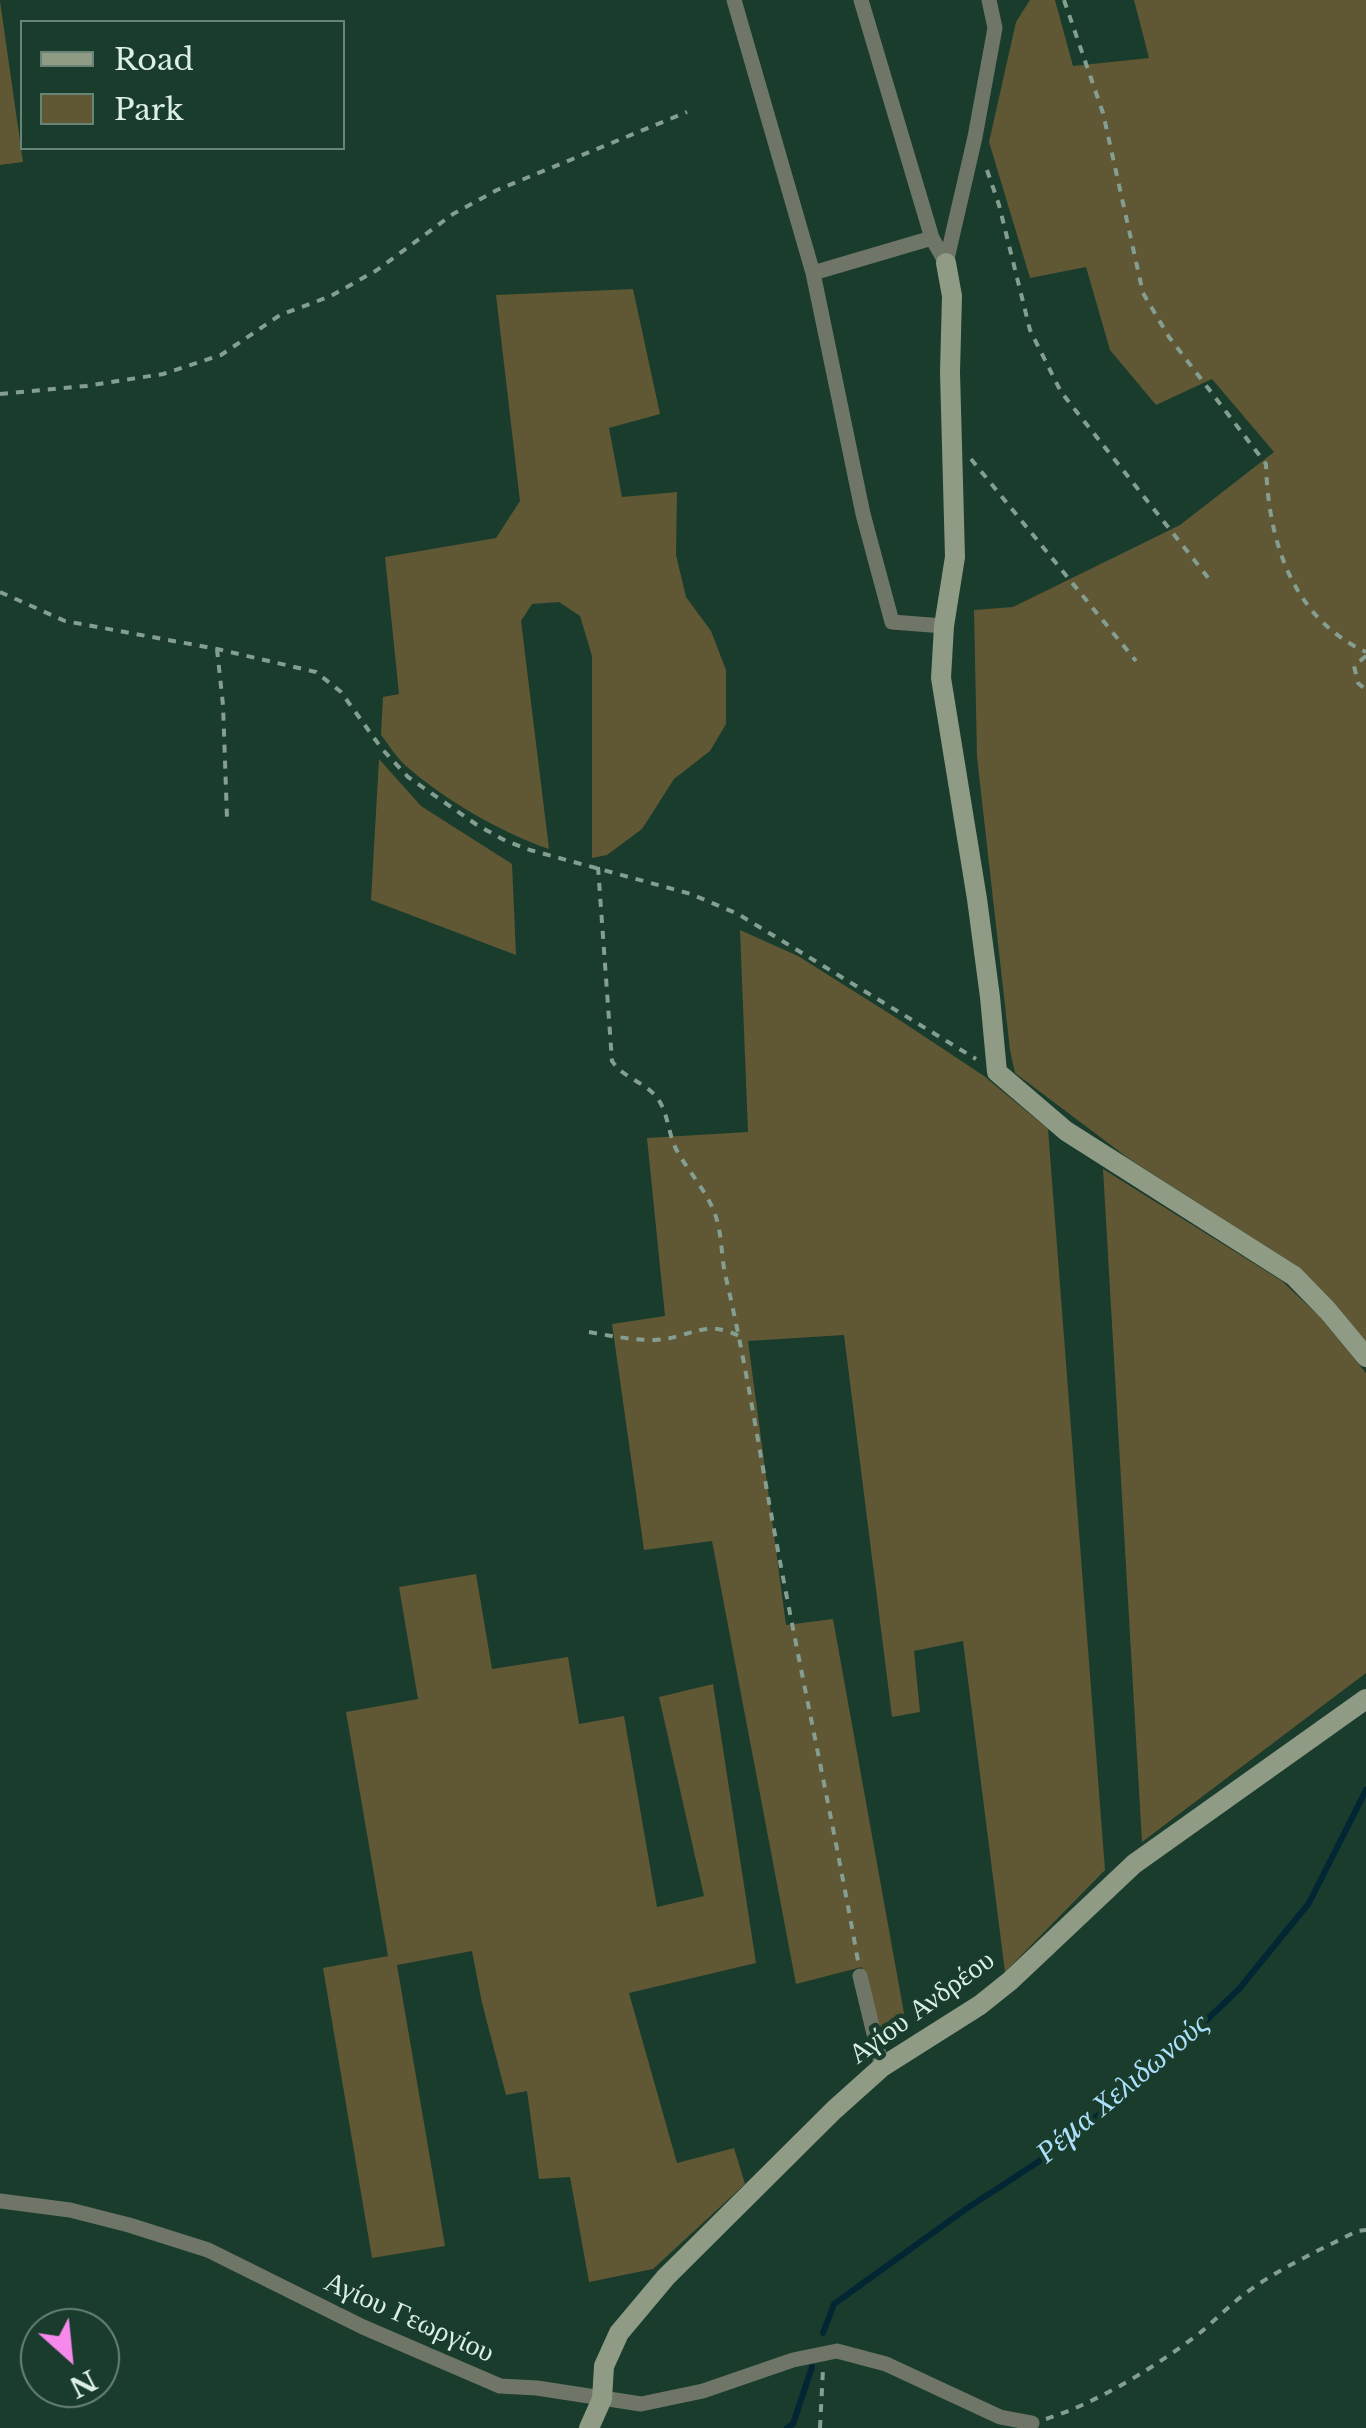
<!DOCTYPE html>
<meta charset="utf-8">
<style>
body{margin:0}
#map{position:relative;width:1366px;height:2428px;overflow:hidden;background:#193c2d;font-family:"Libre Baskerville",serif}
canvas{display:block}
.legend{position:absolute;left:20px;top:20px;width:325px;height:130px;box-sizing:border-box;background:#193c2d;border:2px solid #678477;margin:0;padding:12px 18px;list-style:none;font-size:30px;color:#dcefe5}
.legend li{display:flex;align-items:center;gap:20px;height:50px}
.legend b{width:50px;border:2px solid #678477}
.north{position:absolute;left:20px;top:2308px;width:100px;height:100px;box-sizing:border-box;background:#193c2d;border:2px solid #678477;border-radius:50%;rotate:153deg;font-size:28px;font-weight:700;line-height:40px;text-align:center;color:#dcefe5}
.north::after{content:'';display:block;margin:auto;width:35px;height:45px;background:#f788ec;clip-path:polygon(50% 0,100% 100%,50% 72%,0 100%)}
</style>
<div id="map">
<canvas width="1366" height="2428"></canvas>
<ul class="legend">
<li><b style="height:12px;background:#909b85"></b>Road</li>
<li><b style="height:28px;background:#605734"></b>Park</li>
</ul>
<div class="north">N</div>
</div>
<script>
const c = document.querySelector('canvas').getContext('2d');
c.lineJoin = 'round';
function fillPath(path, color) {
  c.fillStyle = color;
  c.fill(path, 'evenodd');
}
function strokePath(path, color, width, dash) {
  c.strokeStyle = color;
  c.lineWidth = width;
  c.lineCap = dash ? 'butt' : 'round';
  c.setLineDash(dash || []);
  c.stroke(path);
}
function write(font, color, halo, rows, align = 'center') {
  c.font = font + ' "Libre Baskerville",serif';
  c.lineWidth = 9;
  c.setLineDash([]);
  c.textBaseline = 'middle';
  c.strokeStyle = halo;
  c.fillStyle = color;
  for (const [text, x, y, turn = 0] of rows) {
    c.save();
    c.translate(x, y);
    c.rotate((+turn || 0) * Math.PI / 180);
    c.textAlign = isNaN(turn) ? turn : align;
    if (halo) c.strokeText(text, 0, 0);
    c.fillText(text, 0, 0);
    c.restore();
  }
}
const green = new Path2D(`
 M1030,0H1055L1073,66L1149,58L1134,0H1366V1345L1284,1258L1128,1158L1015,1073L1010,1050L977,757L974,610L1013,607L1180,525L1274,452L1212,379L1156,405L1110,350L1086,267L1030,278L989,142L1016,22Z
 M0,1L23,162L0,165Z
 M633,289L660,414L609,428L622,497L677,492L676,555L686,597L711,631L726,670V724L710,751L674,779L642,829L607,855L592,858V656L580,616L559,602L532,604L521,621L549,849C500,832 445,800 406,766C396,757 389,745 381,735L383,697L399,694L385,557L496,538L520,501L496,295Z
 M379,759L421,806L512,864L516,955L371,900Z
 M740,930L798,956L898,1019L984,1076L1048,1129L1105,1870L1005,1972L963,1641L914,1651L920,1712L892,1717L844,1335L748,1341L786,1625L833,1619L907,2030L884,2047L862,1967L796,1984L712,1541L644,1550L612,1324L665,1316L647,1138L748,1132Z
 M1103,1169L1282,1281L1319,1316L1366,1373V1673L1142,1842Z
 M476,1574L492,1669L568,1657L579,1724L624,1716L657,1907L704,1896L659,1697L713,1684L756,1963L629,1993L677,2163L734,2148L745,2184L653,2269L589,2282L570,2177L539,2179L527,2091L506,2095L482,2003L472,1951L397,1965L445,2246L372,2258L323,1968L388,1956L346,1712L418,1699L399,1587Z`);
const stream = new Path2D(`
 M823,2333L834,2304L966,2209L1038,2162L1148,2076L1239,1989L1309,1903L1366,1790
 M787,2428L793,2424L812,2367`);
const path = new Path2D(`
 M1064,0L1103,113L1143,293L1169,337L1266,464C1268,540 1292,618 1366,652
 M987,170L999,205L1030,330L1061,392L1210,580
 M0,394L86,386L163,374L221,355L280,315L331,296L377,270L453,214L497,190L687,112
 M971,459L1136,661
 M0,592L65,621L217,649L316,672L341,692L382,749L408,777L477,825L506,841L530,850L691,894L738,914L976,1059
 M217,649L223,705L227,818
 M1366,656L1354,666L1358,683L1366,690
 M598,867L612,1061C624,1079 646,1082 658,1099C668,1113 668,1133 676,1149C688,1171 706,1190 715,1214C722,1233 721,1254 725,1274C742,1345 754,1418 767,1491C795,1648 830,1804 858,1961
 M589,1332C611,1336 632,1340 654,1340C689,1339 704,1318 739,1336
 M1046,2419C1099,2402 1157,2366 1201,2332C1215,2320 1228,2307 1242,2296C1277,2269 1318,2251 1357,2231L1366,2230
 M820,2428L823,2369`);
const street = new Path2D(`
 M734,0L813,273L863,514L892,622L944,626
 M861,0L932,238L946,263
 M946,263L975,137L995,28L989,0
 M813,273L932,238
 M860,1976L882,2067
 M0,2201L70,2210L129,2225L208,2250L363,2327L500,2386L537,2388L641,2404L703,2391L793,2360L837,2351L886,2364L1000,2417L1032,2423`);
const secondary = new Path2D(`
 M946,263L952,296L950,372L955,557L944,626L941,678L977,899L990,997L997,1072L1066,1131L1294,1276L1328,1311L1366,1357
 M589,2428L602,2399L604,2366L619,2333L666,2277L834,2110L882,2067L980,2005L1010,1981L1134,1864L1366,1699`);
const streetNames = [
 ["Αγίου Ανδρέου",922,2008,-36],
 ["Αγίου Γεωργίου",409,2318,24]
];
const waterNames = [
 ["Ρέμα Χελιδωνούς",1123,2089,-40]
];
fillPath(green, '#605734');
strokePath(stream, '#032634', 6);
strokePath(path, '#849e92', 4, [8, 8]);
strokePath(street, '#6f7668', 15);
strokePath(secondary, '#909b85', 20);
write('28px', '#dcefe5', '#193c2d', streetNames);
write('italic 30px', '#ace0fa', '#193c2d', waterNames);
</script>
